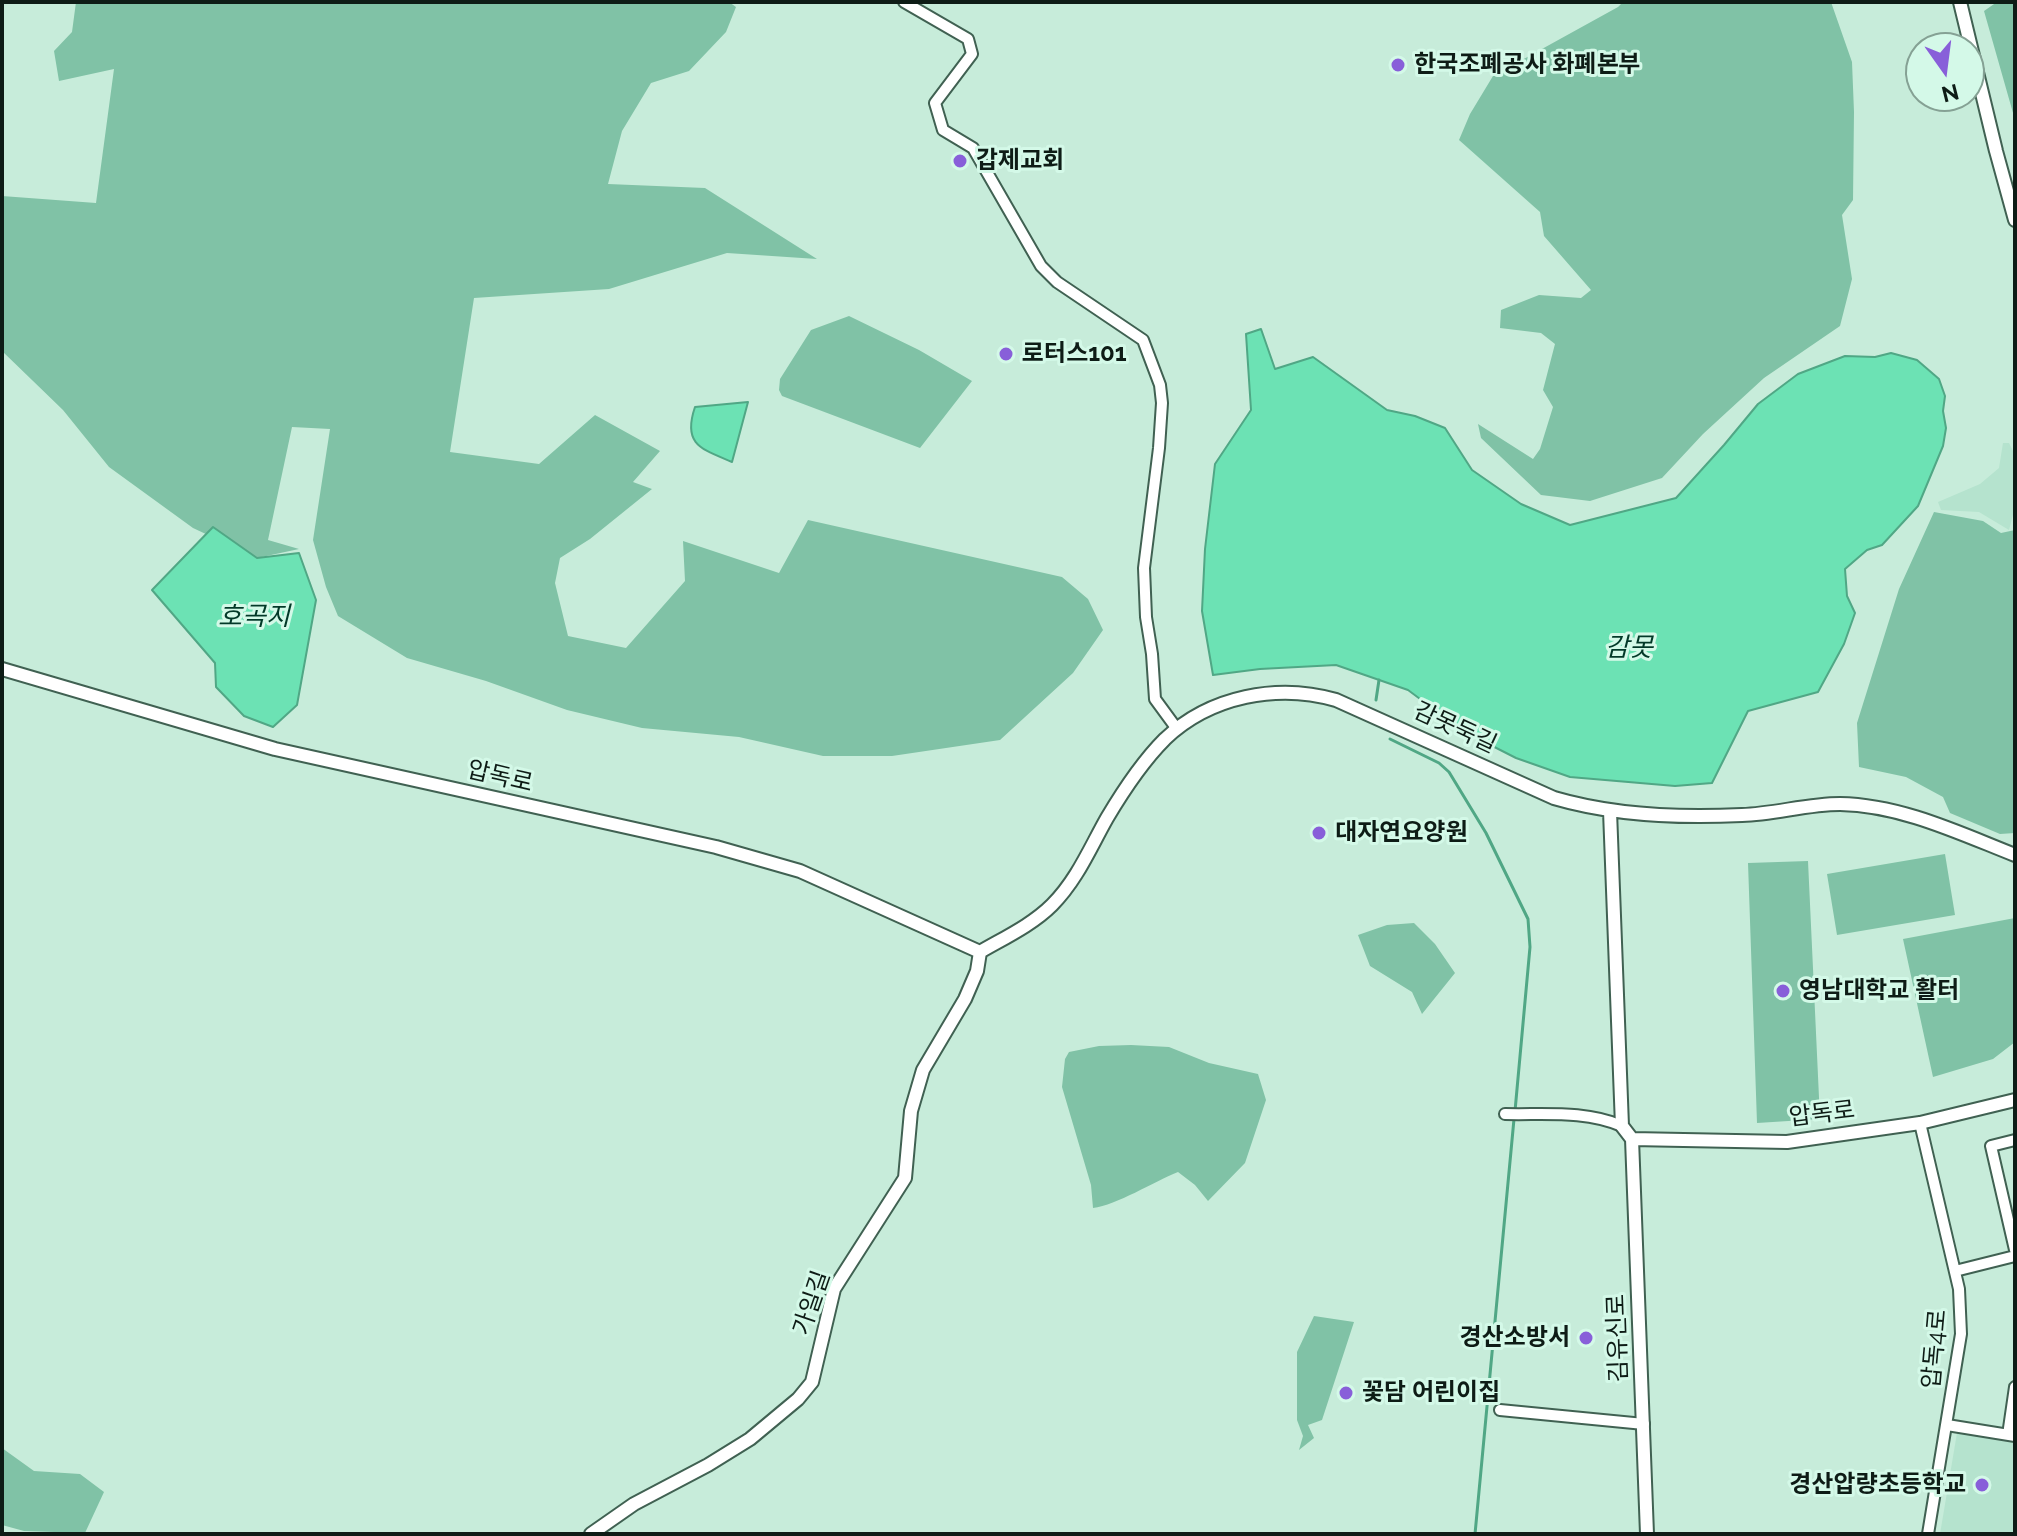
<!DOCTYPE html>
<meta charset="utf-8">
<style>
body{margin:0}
#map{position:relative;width:2017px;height:1536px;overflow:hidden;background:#c7ecda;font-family:Raleway,sans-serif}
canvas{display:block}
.frame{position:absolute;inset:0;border:4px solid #0e1c16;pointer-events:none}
.north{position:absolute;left:1905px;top:32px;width:80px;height:80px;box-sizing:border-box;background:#d4f9e8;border:2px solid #85a194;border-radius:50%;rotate:166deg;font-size:22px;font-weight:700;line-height:32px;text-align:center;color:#0e1c16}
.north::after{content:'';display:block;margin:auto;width:28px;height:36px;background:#885fd9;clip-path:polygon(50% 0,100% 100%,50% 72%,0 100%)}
</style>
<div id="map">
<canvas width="2017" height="1536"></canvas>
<div class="frame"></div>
<div class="north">N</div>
</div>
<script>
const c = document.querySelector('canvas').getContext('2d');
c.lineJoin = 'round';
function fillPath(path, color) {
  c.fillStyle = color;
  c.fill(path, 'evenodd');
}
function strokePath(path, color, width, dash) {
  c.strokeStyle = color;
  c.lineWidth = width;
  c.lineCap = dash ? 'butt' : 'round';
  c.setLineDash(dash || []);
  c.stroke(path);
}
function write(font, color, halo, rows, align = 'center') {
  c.font = font + ' Raleway,"Noto Sans KR",sans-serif';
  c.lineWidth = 6;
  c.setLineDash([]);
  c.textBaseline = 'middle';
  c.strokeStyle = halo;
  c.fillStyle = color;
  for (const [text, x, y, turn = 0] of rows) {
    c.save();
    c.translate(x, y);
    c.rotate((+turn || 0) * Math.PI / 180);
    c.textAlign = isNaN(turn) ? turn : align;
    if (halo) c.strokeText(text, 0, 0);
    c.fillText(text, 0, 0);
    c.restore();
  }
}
const built = new Path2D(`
 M2003,443H2009L2015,455V507L2009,530L1979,512L1941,510L1938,502L1980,484L1999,468Z
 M1958,1427L2015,1436V1534H1940Z`);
const green = new Path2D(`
 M76,2H729L736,7L726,32L689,71L651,83L622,131L608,184L705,188L817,259L727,253L609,289L474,298L450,452L539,464L595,415L660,451L633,482L652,489L590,539L560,558L555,583L568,636L626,648L685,581L683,541L779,573L808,520L1062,577L1088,599L1103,630L1073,673L1000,740L892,756H823L739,737L642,728L567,710L486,681L407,658L338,616L326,587L313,540L330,429L292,427L268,540L299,549L257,558L193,528L109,467L63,410L2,351V196L96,203L114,69L59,81L54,51L72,32Z
 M1623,2H1831L1852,62L1854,112L1853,200L1842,215L1852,279L1840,326L1764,378L1703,434L1662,478L1590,501L1541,495L1481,438L1478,424L1533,459L1540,449L1553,407L1543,390L1555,344L1541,333L1500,328L1501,310L1539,295L1581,298L1591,290L1544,236L1540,212L1459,140L1470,114L1493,76L1618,7Z
 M1997,2H2015V120L1984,11Z
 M849,316L919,350L972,381L920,448L782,396L779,390L780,379L811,330Z
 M1934,512L1983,521L2001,533L2015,530V833L2000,834L1950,813L1943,797L1906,777L1859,767L1857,723L1899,589Z
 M1945,854L1955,915L1837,935L1827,874Z
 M1808,861L1820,1119L1757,1123L1748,863Z
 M2015,918V1042L1993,1059L1933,1077L1903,939Z
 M1414,923L1435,944L1455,973L1422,1014L1412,992L1370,966L1358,935L1387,925Z
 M1131,1045L1169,1047L1209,1063L1258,1074L1266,1100L1245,1163L1208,1201L1195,1185L1178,1172C1153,1182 1117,1205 1093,1208L1091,1185L1062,1087L1065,1059L1069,1052L1099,1046Z
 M1314,1316L1354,1322L1322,1420L1308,1425L1314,1438L1299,1450L1303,1436L1297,1420V1352Z
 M2,1448L34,1471L80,1474L104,1492L85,1533L24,1531L2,1525Z`);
const water = new Path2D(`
 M1261,329L1275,369L1313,357L1387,410L1415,416L1445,428L1472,470L1521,504L1570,525L1676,498L1724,445L1758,404L1798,374L1845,356L1875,357L1891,353L1917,360L1939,379L1945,396L1943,411L1946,428L1943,446L1918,506L1882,545L1867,550L1845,569L1847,596L1855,613L1844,644L1818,692L1748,711L1712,783L1675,786L1570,777L1516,758L1463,731L1408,690L1336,665L1260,669L1213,675L1202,611L1205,549L1215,464L1251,410L1246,334Z
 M748,402L732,462C702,449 682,445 695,407Z
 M213,527L257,558L299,553L316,600L297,705L273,727L244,716L216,687L215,663L152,590Z`);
const stream = new Path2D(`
 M1376,700L1379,680
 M1390,739L1439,763L1449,772L1486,833L1528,919L1530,947L1515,1111
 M1475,1534L1514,1119`);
const minor = new Path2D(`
 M904,2L968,39L972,54L935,103L943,130L973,148L1041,266L1057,282L1143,340L1160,385L1162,403L1159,448L1144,568L1146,617L1152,654L1155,699L1177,729
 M1505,1114C1544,1115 1585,1110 1622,1126
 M1920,1123L1959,1289L1961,1334L1928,1534
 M2015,1140L1991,1146L2015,1250
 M1955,1271L2015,1256
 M1500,1410L1644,1424
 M1947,1425L2015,1436
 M2008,1435L2015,1387`);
const tertiary = new Path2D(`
 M1960,2L1996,151L2015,220
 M2,669L275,749L716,847L800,871L980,952
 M1610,811L1622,1126L1632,1139
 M980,952C1004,938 1032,925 1052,905C1077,880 1090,848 1107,818C1123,791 1143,761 1165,739C1210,696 1278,683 1336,700L1554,798C1612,815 1682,818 1742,815C1775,814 1807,804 1840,804C1901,805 1959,833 2015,855
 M1632,1139L1647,1534
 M1632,1139L1787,1142L1920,1123L2015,1100
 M591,1534L634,1504L708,1465L750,1439L798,1399L812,1382L834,1289L905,1178L911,1111L923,1070L965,999L977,971L980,952`);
const markers = [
 [1398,65,8,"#885fd9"],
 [960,161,8,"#885fd9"],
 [1006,354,8,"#885fd9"],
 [1319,833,8,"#885fd9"],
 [1783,991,8,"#885fd9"],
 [1586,1338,8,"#885fd9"],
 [1346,1393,8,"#885fd9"],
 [1982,1485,8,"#885fd9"]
];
const poiNames = [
 ["한국조폐공사 화폐본부",1414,65],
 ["갑제교회",976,161],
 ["로터스101",1022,354],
 ["대자연요양원",1335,833],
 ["영남대학교 활터",1799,991],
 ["경산소방서",1570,1338,"right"],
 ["꽃담 어린이집",1362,1393],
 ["경산압량초등학교",1966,1485,"right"]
];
const streetNames = [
 ["감못둑길",1455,728,25],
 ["압독로",500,777,13],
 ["압독로",1822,1114,-7],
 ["가일길",812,1303,-71],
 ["김유신로",1618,1338,-92],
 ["압독4로",1935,1349,-85]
];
const waterNames = [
 ["호곡지",254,617],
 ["감못",1629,648]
];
fillPath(built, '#b5e3ce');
fillPath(green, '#80c2a6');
fillPath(water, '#6ce2b4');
strokePath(water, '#50a785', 2);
strokePath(stream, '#50a785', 3);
strokePath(minor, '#406152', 14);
strokePath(tertiary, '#406152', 16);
strokePath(minor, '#fff', 10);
strokePath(tertiary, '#fff', 12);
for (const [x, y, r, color] of markers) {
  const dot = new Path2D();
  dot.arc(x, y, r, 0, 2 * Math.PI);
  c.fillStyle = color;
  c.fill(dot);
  strokePath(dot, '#d4f9e8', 3);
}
write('bold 24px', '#0e1c16', '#d4f9e8', poiNames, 'left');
write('24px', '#0e1c16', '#d4f9e8', streetNames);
write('italic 26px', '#023928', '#d4f9e8', waterNames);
</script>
